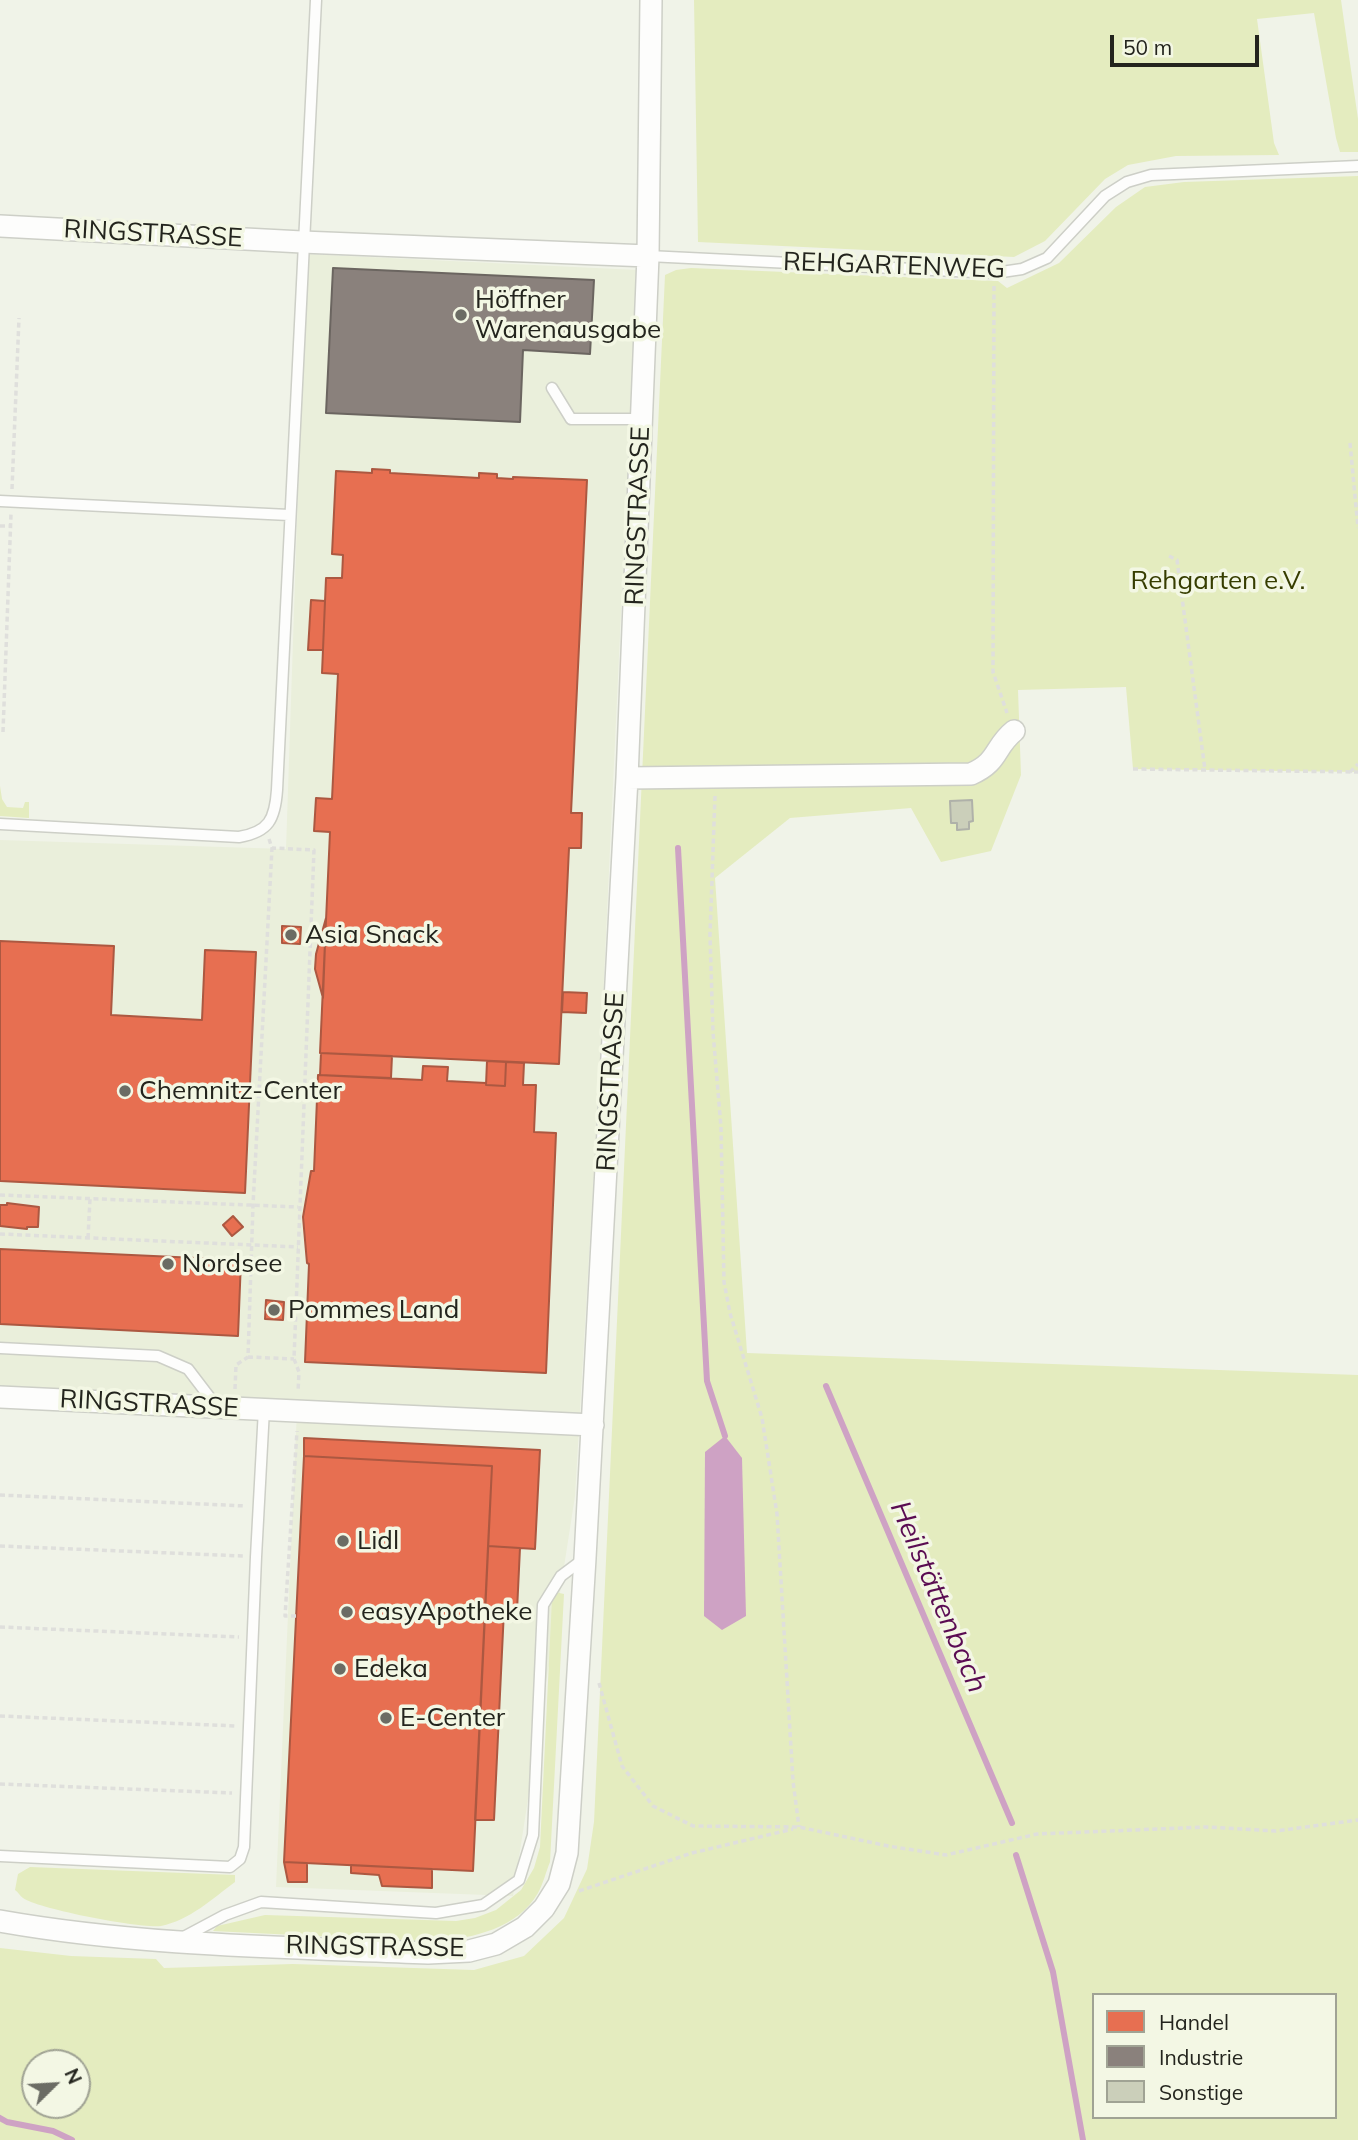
<!DOCTYPE html>
<meta charset="utf-8">
<style>
body{margin:0}
#map{position:relative;width:1358px;height:2140px;overflow:hidden;background:#f0f3e8;font-family:Mulish,sans-serif}
canvas{display:block}
.legend{position:absolute;left:1092px;top:1993px;width:245px;height:126px;box-sizing:border-box;background:#f3f7e4;border:2px solid #a0a394;margin:0;padding:9px 12px;list-style:none;font-size:21px;color:#23241d}
.legend li{display:flex;align-items:center;gap:14px;height:35px}
.legend b{width:35px;border:2px solid #a0a394}
.north{position:absolute;left:21px;top:2049px;width:70px;height:70px;box-sizing:border-box;background:#f3f7e4;border:2px solid #a0a394;border-radius:50%;rotate:66deg;font-size:19px;font-weight:700;line-height:28px;text-align:center;color:#23241d}
.north::after{content:'';display:block;margin:auto;width:24px;height:32px;background:#6b6c64;clip-path:polygon(50% 0,100% 100%,50% 72%,0 100%)}
.scale{position:absolute;left:1110px;top:35px;width:149px;height:32px;box-sizing:border-box;border:4px solid #23241d;border-top:0;padding-left:9px;font-size:21px;line-height:24px;white-space:nowrap;color:#23241d;-webkit-text-stroke:5px #f3f7e4;paint-order:stroke}
</style>
<div id="map">
<canvas width="1358" height="2140"></canvas>
<ul class="legend">
<li><b style="height:19px;background:#e76f51"></b>Handel</li>
<li><b style="height:19px;background:#8a817c"></b>Industrie</li>
<li><b style="height:19px;background:#cbcfba"></b>Sonstige</li>
</ul>
<div class="north">N</div>
<div class="scale">50 m</div>
</div>
<script>
const c = document.querySelector('canvas').getContext('2d');
c.lineJoin = 'round';
function fillPath(path, color) {
  c.fillStyle = color;
  c.fill(path, 'evenodd');
}
function strokePath(path, color, width, dash) {
  c.strokeStyle = color;
  c.lineWidth = width;
  c.lineCap = dash ? 'butt' : 'round';
  c.setLineDash(dash || []);
  c.stroke(path);
}
function write(font, color, halo, rows, align = 'center') {
  c.font = font + ' Mulish,sans-serif';
  c.lineWidth = 7;
  c.setLineDash([]);
  c.textBaseline = 'middle';
  c.strokeStyle = halo;
  c.fillStyle = color;
  for (const [text, x, y, turn = 0] of rows) {
    c.save();
    c.translate(x, y);
    c.rotate((+turn || 0) * Math.PI / 180);
    c.textAlign = isNaN(turn) ? turn : align;
    if (halo) c.strokeText(text, 0, 0);
    c.fillText(text, 0, 0);
    c.restore();
  }
}
const built = new Path2D(`
 M306,254L637,270L599,1085L575,1496L513,1896L276,1887L297,1410L0,1391V840L286,849Z`);
const green = new Path2D(`
 M694,0H1341L1358,119V152H1340L1336,138L1314,13L1257,19L1274,143L1279,155L1176,156L1128,165L1105,179L1045,241L1014,257L698,242Z
 M1358,176V772L1133,769L1126,687L1018,690L1021,775L991,851L941,862L911,808L790,818L715,878L747,1353L1358,1375V2140H0V1948L71,1956L156,1959L164,1968L293,1964L474,1970L524,1956L564,1918L587,1869L594,1822L665,275L676,270L691,268L998,281L1007,288L1059,263L1116,207L1145,187L1184,182ZM1094,1995H1335V2117H1094ZM35,2063H77V2105H35Z
 M0,786L2,799L7,807L23,808L25,802H29V818L0,816Z
 M555,1592L564,1594L550,1862C546,1872 543,1884 538,1893C517,1929 474,1937 437,1942L213,1931L217,1926L265,1915L456,1921L475,1918L496,1910L521,1890L534,1868L540,1847L552,1599Z
 M30,1867L235,1875V1882C212,1899 190,1920 161,1926C142,1929 38,1909 23,1898C20,1896 18,1892 15,1890L18,1874Z`);
const water = new Path2D(`
 M725,1436L742,1458L746,1616L722,1630L704,1616L705,1452Z`);
const shops = new Path2D(`
 M372,469L390,470V473L479,478V473L497,474V478L513,479V477L587,480L571,813H582L581,848H569L559,1064L320,1053L330,832L314,831L316,798L332,799L338,674L322,673L326,578H342L343,555L332,554L336,471L372,473Z
 M311,600L325,601L323,650H308Z
 M326,918L323,998L315,969L316,954Z
 M282,926L301,927L300,944L282,943Z
 M0,941L114,946L111,1015L202,1020L205,950L256,952L245,1193L0,1181Z
 M563,992L587,993L586,1013L562,1012Z
 M321,1053L392,1056L391,1078L320,1075Z
 M487,1061L506,1062L505,1086L486,1085Z
 M506,1062L524,1063L523,1085H536L534,1132L556,1133L546,1373L305,1362L309,1264L307,1263L303,1217L311,1171H314L318,1075L422,1080L423,1066L448,1067L447,1081L486,1083V1085L505,1086Z
 M7,1203L39,1207L38,1227H27V1229L0,1226V1205H7Z
 M233,1216L243,1227L232,1236L223,1225Z
 M0,1249L241,1260L238,1336L0,1324Z
 M266,1300L284,1302L283,1320L265,1319Z
 M304,1438L540,1450L535,1549L488,1546L492,1466L304,1456Z
 M304,1456L492,1466L473,1871L284,1862Z
 M488,1546L520,1548L517,1611L504,1610L494,1820H475Z
 M284,1862L307,1863V1882H288Z
 M351,1865L432,1869V1888L382,1886L379,1875L351,1873Z`);
const industry = new Path2D(`
 M333,268L594,280L590,354L523,350L520,422L326,413Z`);
const stream = new Path2D(`
 M678,848L707,1381L725,1436
 M826,1386L1012,1823
 M1016,1855L1053,1972L1083,2140
 M0,2118L7,2122L53,2131L72,2140`);
const building = new Path2D(`
 M972,800L973,821L969,822V829L957,830V823H951L950,801Z`);
const path = new Path2D(`
 M994,286L993,672L1007,713
 M1350,443L1358,528
 M12,489L19,318
 M0,526H11
 M1169,556L1177,560L1205,770
 M3,732L11,514
 M1133,769L1358,772
 M1350,772L1358,764
 M715,796L710,935L713,1032L721,1127L724,1282L730,1313L762,1418L777,1514L793,1781L799,1827
 M269,839L272,848L314,850L294,1359L299,1372L298,1392
 M0,1195L298,1207
 M0,1234L298,1247
 M88,1238L90,1199
 M248,1357L294,1359
 M235,1389L236,1365L248,1357L253,1205L272,848
 M0,1495L246,1506
 M0,1546L243,1556
 M296,1616H285L297,1431
 M0,1627L239,1637
 M599,1683L622,1766L653,1806L693,1826L799,1827L888,1846L946,1855L1037,1834L1206,1827L1276,1831L1358,1820
 M0,1716L236,1726
 M0,1784L232,1793
 M579,1891L692,1853L793,1829`);
const service = new Path2D(`
 M648,256L995,273L1022,269L1047,258L1105,196L1127,182L1151,175L1358,166
 M552,388L571,419H642
 M0,501L289,515
 M0,824L239,837C269,832 275,819 277,790L316,0
 M0,1348L158,1356L188,1369L217,1407
 M0,1856L230,1867L240,1859L244,1847L256,1557L264,1409
 M180,1939L225,1915L261,1902L436,1913L483,1905L519,1880L533,1835L543,1605L561,1576L585,1558`);
const minor = new Path2D(`
 M0,226L302,242L648,256
 M627,778L971,774C999,762 994,747 1014,731
 M0,1397L593,1425
 M0,1921C141,1946 286,1947 428,1953L469,1951L496,1944L525,1927L544,1908L559,1884L567,1853L585,1558L627,778L648,256L651,0`);
const markers = [
 [461,315,7,"#6b6c64"],
 [291,935,7,"#6b6c64"],
 [125,1091,7,"#6b6c64"],
 [168,1264,7,"#6b6c64"],
 [274,1310,7,"#6b6c64"],
 [343,1541,7,"#6b6c64"],
 [347,1612,7,"#6b6c64"],
 [340,1669,7,"#6b6c64"],
 [386,1718,7,"#6b6c64"]
];
const streetNames = [
 ["RINGSTRASSE",153,234,3],
 ["REHGARTENWEG",894,266,2],
 ["RINGSTRASSE",638,516,-88],
 ["RINGSTRASSE",611,1082,-87],
 ["RINGSTRASSE",149,1404,3],
 ["RINGSTRASSE",375,1947,1]
];
const poiNames = [
 ["Höffner",475,300],
 ["Warenausgabe",475,330],
 ["Asia Snack",305,935],
 ["Chemnitz-Center",139,1091],
 ["Nordsee",182,1264],
 ["Pommes Land",288,1310],
 ["Lidl",357,1541],
 ["easyApotheke",361,1612],
 ["Edeka",354,1669],
 ["E-Center",400,1718]
];
const parkNames = [
 ["Rehgarten e.V.",1218,581]
];
const waterNames = [
 ["Heilstättenbach",938,1597,67]
];
fillPath(built, '#eaefdb');
fillPath(green, '#e4ecbf');
fillPath(water, '#cea2c4');
fillPath(shops, '#e76f51');
strokePath(shops, '#ac5841', 2);
fillPath(industry, '#8a817c');
strokePath(industry, '#6b6560', 2);
strokePath(stream, '#cea2c4', 6);
fillPath(building, '#cbcfba');
strokePath(building, '#afb1a9', 2);
strokePath(service, '#cdcfc7', 13);
strokePath(minor, '#cdcfc7', 24);
strokePath(path, '#dfdfdc', 3.5, [5, 3.5]);
strokePath(service, '#fdfdfc', 10);
strokePath(minor, '#fdfdfc', 21);
for (const [x, y, r, color] of markers) {
  const dot = new Path2D();
  dot.arc(x, y, r, 0, 2 * Math.PI);
  c.fillStyle = color;
  c.fill(dot);
  strokePath(dot, '#f3f7e4', 2.5);
}
write('26px', '#23241d', '#f3f7e4', streetNames);
write('26px', '#23241d', '#f3f7e4', poiNames, 'left');
write('26px', '#363d00', '#f3f7e4', parkNames);
write('italic 28px', '#5a0c52', '#f3f7e4', waterNames);
</script>
